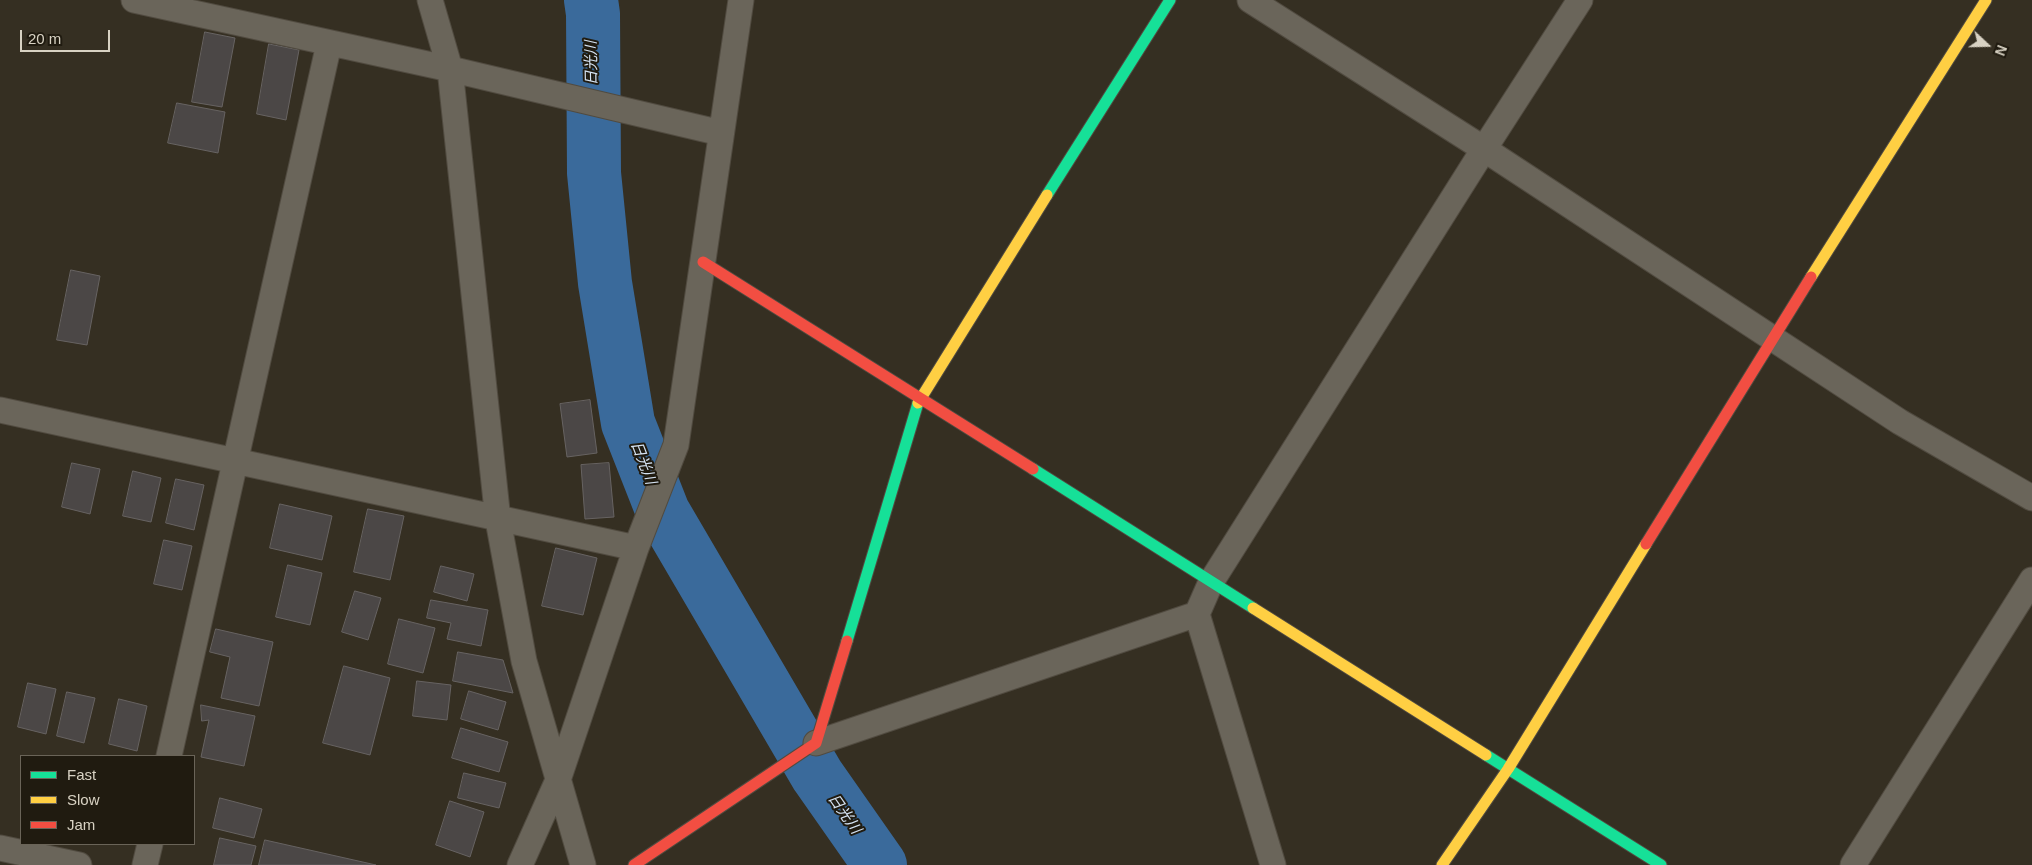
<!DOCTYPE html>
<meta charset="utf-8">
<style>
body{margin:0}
#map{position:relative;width:2032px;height:865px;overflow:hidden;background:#352f22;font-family:Helvetica,sans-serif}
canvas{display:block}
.legend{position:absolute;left:20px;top:755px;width:175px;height:90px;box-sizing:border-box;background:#201b10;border:1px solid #6a6458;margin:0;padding:6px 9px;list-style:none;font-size:15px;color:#d8d2c3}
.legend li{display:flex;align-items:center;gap:10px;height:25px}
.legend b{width:25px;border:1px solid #6a6458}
.north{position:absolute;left:1962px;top:20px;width:50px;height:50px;-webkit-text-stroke:4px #201b10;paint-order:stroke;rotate:111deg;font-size:14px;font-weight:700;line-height:20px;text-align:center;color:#d8d2c3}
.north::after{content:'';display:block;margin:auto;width:18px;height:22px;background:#d8d2c3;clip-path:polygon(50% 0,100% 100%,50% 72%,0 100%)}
.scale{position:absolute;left:20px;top:30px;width:90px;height:22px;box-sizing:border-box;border:2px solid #d8d2c3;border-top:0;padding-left:6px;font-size:15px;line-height:18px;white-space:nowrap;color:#d8d2c3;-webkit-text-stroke:4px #201b10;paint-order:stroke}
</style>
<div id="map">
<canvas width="2032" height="865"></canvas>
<ul class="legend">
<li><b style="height:6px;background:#16e098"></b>Fast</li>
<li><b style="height:6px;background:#ffcf43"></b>Slow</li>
<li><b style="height:6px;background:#f24e42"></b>Jam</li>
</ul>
<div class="north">N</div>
<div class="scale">20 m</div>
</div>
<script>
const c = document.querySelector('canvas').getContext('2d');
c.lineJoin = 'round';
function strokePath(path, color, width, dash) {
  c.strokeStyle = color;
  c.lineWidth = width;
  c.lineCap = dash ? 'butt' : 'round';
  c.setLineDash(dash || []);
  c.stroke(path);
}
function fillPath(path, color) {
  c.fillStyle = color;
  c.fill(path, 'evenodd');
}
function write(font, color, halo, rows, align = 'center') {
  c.font = font + ' Helvetica,"Noto Sans JP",sans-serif';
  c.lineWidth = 4;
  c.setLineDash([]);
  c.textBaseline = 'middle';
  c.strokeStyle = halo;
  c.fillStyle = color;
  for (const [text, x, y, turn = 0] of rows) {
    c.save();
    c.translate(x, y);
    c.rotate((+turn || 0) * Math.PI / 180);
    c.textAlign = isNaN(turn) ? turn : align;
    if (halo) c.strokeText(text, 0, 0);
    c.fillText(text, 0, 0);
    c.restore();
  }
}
const river = new Path2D(`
 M591,0L593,14L594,173L605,283L628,423L663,512L817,775L880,865`);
const building = new Path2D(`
 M205,32L235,38L222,107L192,102Z
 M269,44L299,50L286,120L257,114Z
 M177,103L225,112L218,153L168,143Z
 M71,270L100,276L87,345L57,340Z
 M590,400L597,453L567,457L560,404Z
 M72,463L100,469L90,514L62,507Z
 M609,463L614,517L585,519L581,465Z
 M133,471L161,478L151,522L123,516Z
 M176,479L204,485L194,530L166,523Z
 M280,504L332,516L322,560L270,548Z
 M368,509L404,516L390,580L354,572Z
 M164,540L192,546L182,590L154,584Z
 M556,548L597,558L583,615L542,606Z
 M288,565L322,573L310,625L276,617Z
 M441,566L474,574L467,601L434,592Z
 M355,591L381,598L368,640L342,632Z
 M431,600L488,610L481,646L447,639L451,623L427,618Z
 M399,619L435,628L423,673L388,664Z
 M216,629L273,642L259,706L221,698L230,657L210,652Z
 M458,652L503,660L513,693L453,681Z
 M344,666L390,678L370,755L323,743Z
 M417,681L451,685L447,720L413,716Z
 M28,683L56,689L46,734L18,727Z
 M469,691L506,702L498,730L461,719Z
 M67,692L95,698L84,743L57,736Z
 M119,699L147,706L137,751L109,744Z
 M201,705L255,716L244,766L201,757L209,720L202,721Z
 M461,728L508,742L499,772L452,758Z
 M464,773L506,783L499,808L458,798Z
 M220,798L262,809L254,838L213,828Z
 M450,801L484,812L470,857L436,845Z
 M220,838L256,846L251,865H214Z
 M265,840L376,865H259Z`);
const street = new Path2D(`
 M134,0L450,69L721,133
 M430,0L450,69L498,520L524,661L583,865
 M1250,0L1484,149L1900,422L2032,498
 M0,410L636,548
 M1197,614L1211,582L1484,149L1580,0
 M816,743L1197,614L1273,865
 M169,756L329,44
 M0,848L79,865
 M145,865L150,844
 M520,865L558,780L636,548L676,445L741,0
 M1853,865L2032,580`);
const fast = new Path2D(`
 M1047,195L1170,0
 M1033,469L1253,608
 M847,641L918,403
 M1486,755L1661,865`);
const slow = new Path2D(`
 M1811,277L1986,0
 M918,403L1047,195
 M1253,608L1486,755
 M1442,865L1508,769L1646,544`);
const jam = new Path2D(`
 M703,262L1033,469
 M1646,544L1811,277
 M634,865L816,743L847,641`);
const waterNames = [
 ["日光川",592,63,-91],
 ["日光川",643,463,69],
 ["日光川",844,814,55]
];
strokePath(river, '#3a6a9b', 54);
fillPath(building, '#4b4746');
strokePath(building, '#676362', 1);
strokePath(street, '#514b40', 27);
strokePath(fast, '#514b40', 13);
strokePath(slow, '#514b40', 13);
strokePath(jam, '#514b40', 13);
strokePath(street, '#6a655a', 25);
strokePath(fast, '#16e098', 11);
strokePath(slow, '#ffcf43', 11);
strokePath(jam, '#f24e42', 11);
write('italic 15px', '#d6e4f4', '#201b10', waterNames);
</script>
